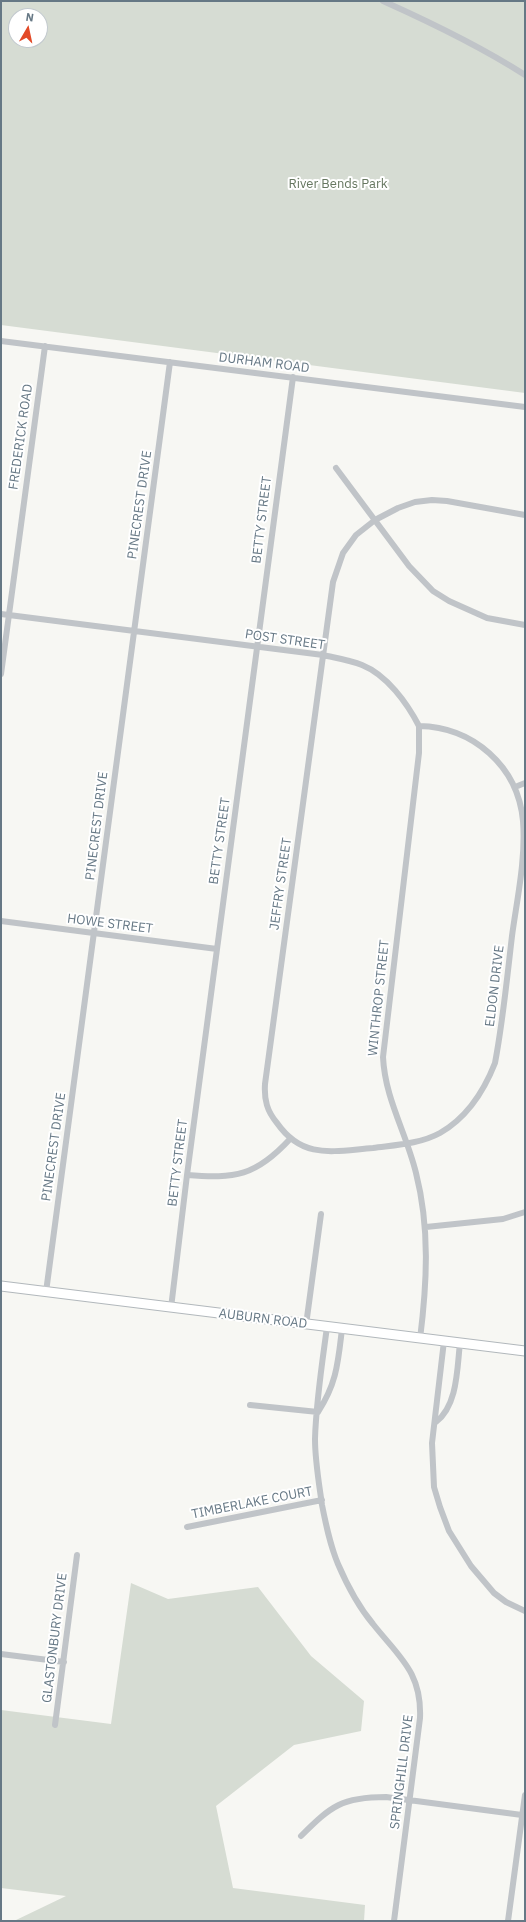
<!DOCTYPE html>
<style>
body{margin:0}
#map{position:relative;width:526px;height:1922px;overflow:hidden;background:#f7f7f3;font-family:"IBM Plex Sans",sans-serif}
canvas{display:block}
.frame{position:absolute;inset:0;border:2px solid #667885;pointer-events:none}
.north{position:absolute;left:8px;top:8px;width:40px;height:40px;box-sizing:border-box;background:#fff;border:1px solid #c2c9ce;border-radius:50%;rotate:9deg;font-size:11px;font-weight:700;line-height:16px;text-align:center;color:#667885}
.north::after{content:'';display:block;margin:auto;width:14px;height:18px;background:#e34927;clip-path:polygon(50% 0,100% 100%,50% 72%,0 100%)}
</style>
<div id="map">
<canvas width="526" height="1922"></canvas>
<div class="frame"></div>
<div class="north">N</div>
</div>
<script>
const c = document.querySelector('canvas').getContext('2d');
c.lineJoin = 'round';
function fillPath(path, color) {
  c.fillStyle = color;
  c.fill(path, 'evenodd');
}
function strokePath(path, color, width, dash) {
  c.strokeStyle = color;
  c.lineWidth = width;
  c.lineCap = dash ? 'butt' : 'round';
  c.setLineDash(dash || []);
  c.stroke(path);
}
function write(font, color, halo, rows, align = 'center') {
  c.font = font + ' "IBM Plex Sans",sans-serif';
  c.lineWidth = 4;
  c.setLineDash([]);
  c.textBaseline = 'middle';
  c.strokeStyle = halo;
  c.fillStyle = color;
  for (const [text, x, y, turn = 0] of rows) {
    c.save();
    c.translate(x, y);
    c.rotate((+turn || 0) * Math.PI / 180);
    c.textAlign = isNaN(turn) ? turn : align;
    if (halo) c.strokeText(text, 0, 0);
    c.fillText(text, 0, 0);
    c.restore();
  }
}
const green = new Path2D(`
 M1,1H525V393L1,325ZM16,16H40V40H16Z
 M131,1583L168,1599L258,1587L311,1656L364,1701L361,1731L294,1745L216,1806L233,1888L365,1905L364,1921H14L66,1896L1,1888V1710L111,1724Z`);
const street = new Path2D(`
 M383,1C432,23 480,46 525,75
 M1,341L525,407
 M336,468L409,566L433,591L449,601L487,618L525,625
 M1,614L323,655C336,658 350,660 362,665C387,675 407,703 419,726C473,727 518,766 523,821C526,859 517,899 512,936C507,978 503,1021 495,1063C484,1091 468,1117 440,1133C420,1144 395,1145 373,1148C333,1151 303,1160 277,1123C267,1111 264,1100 265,1084L333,582L343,553L356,535L375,520L398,508L415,502L432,500L447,501L525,515
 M1,674L45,346
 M419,726V753L383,1057C385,1099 406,1132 416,1173C430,1228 427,1283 420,1339
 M515,787L525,783
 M1,921L217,949
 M187,1175C235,1179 256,1176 290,1139
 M426,1227L503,1219L525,1212
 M46,1292L170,362
 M171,1308L187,1175L293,377
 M306,1325L321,1214
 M327,1327C322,1364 316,1402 315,1439C315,1461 319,1483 322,1505C326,1525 330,1545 338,1564C347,1585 358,1606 373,1624C399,1657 422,1672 420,1718L394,1921
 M444,1341L432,1443L434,1487L440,1507L449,1531L471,1566L494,1593L506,1602L525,1611
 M250,1405L318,1412
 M318,1412C337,1383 338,1362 342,1329
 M436,1422C458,1405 457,1368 460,1343
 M187,1527L322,1500
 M1,1654L64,1662
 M55,1725L77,1555
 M301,1836C331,1806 342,1797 386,1797L522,1815
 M508,1921L525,1795`);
const secondary = new Path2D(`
 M1,1286L525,1351`);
const parkNames = [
 ["River Bends Park",338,184]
];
const streetNames = [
 ["DURHAM ROAD",264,363,7],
 ["FREDERICK ROAD",21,437,-82],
 ["PINECREST DRIVE",140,505,-82],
 ["BETTY STREET",262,520,-83],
 ["POST STREET",285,640,8],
 ["PINECREST DRIVE",97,826,-83],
 ["BETTY STREET",220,841,-82],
 ["JEFFRY STREET",281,884,-82],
 ["HOWE STREET",110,924,7],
 ["ELDON DRIVE",495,986,-83],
 ["WINTHROP STREET",379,998,-84],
 ["PINECREST DRIVE",54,1147,-82],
 ["BETTY STREET",178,1163,-83],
 ["AUBURN ROAD",263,1319,7],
 ["TIMBERLAKE COURT",252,1503,-11],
 ["GLASTONBURY DRIVE",55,1638,-83],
 ["SPRINGHILL DRIVE",402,1772,-83]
];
fillPath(green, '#d6dcd3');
strokePath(secondary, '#b2b8bc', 11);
strokePath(street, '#c0c4c8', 6);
strokePath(secondary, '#fff', 9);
write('13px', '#667760', '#fff', parkNames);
write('13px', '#667885', '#fff', streetNames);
</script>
